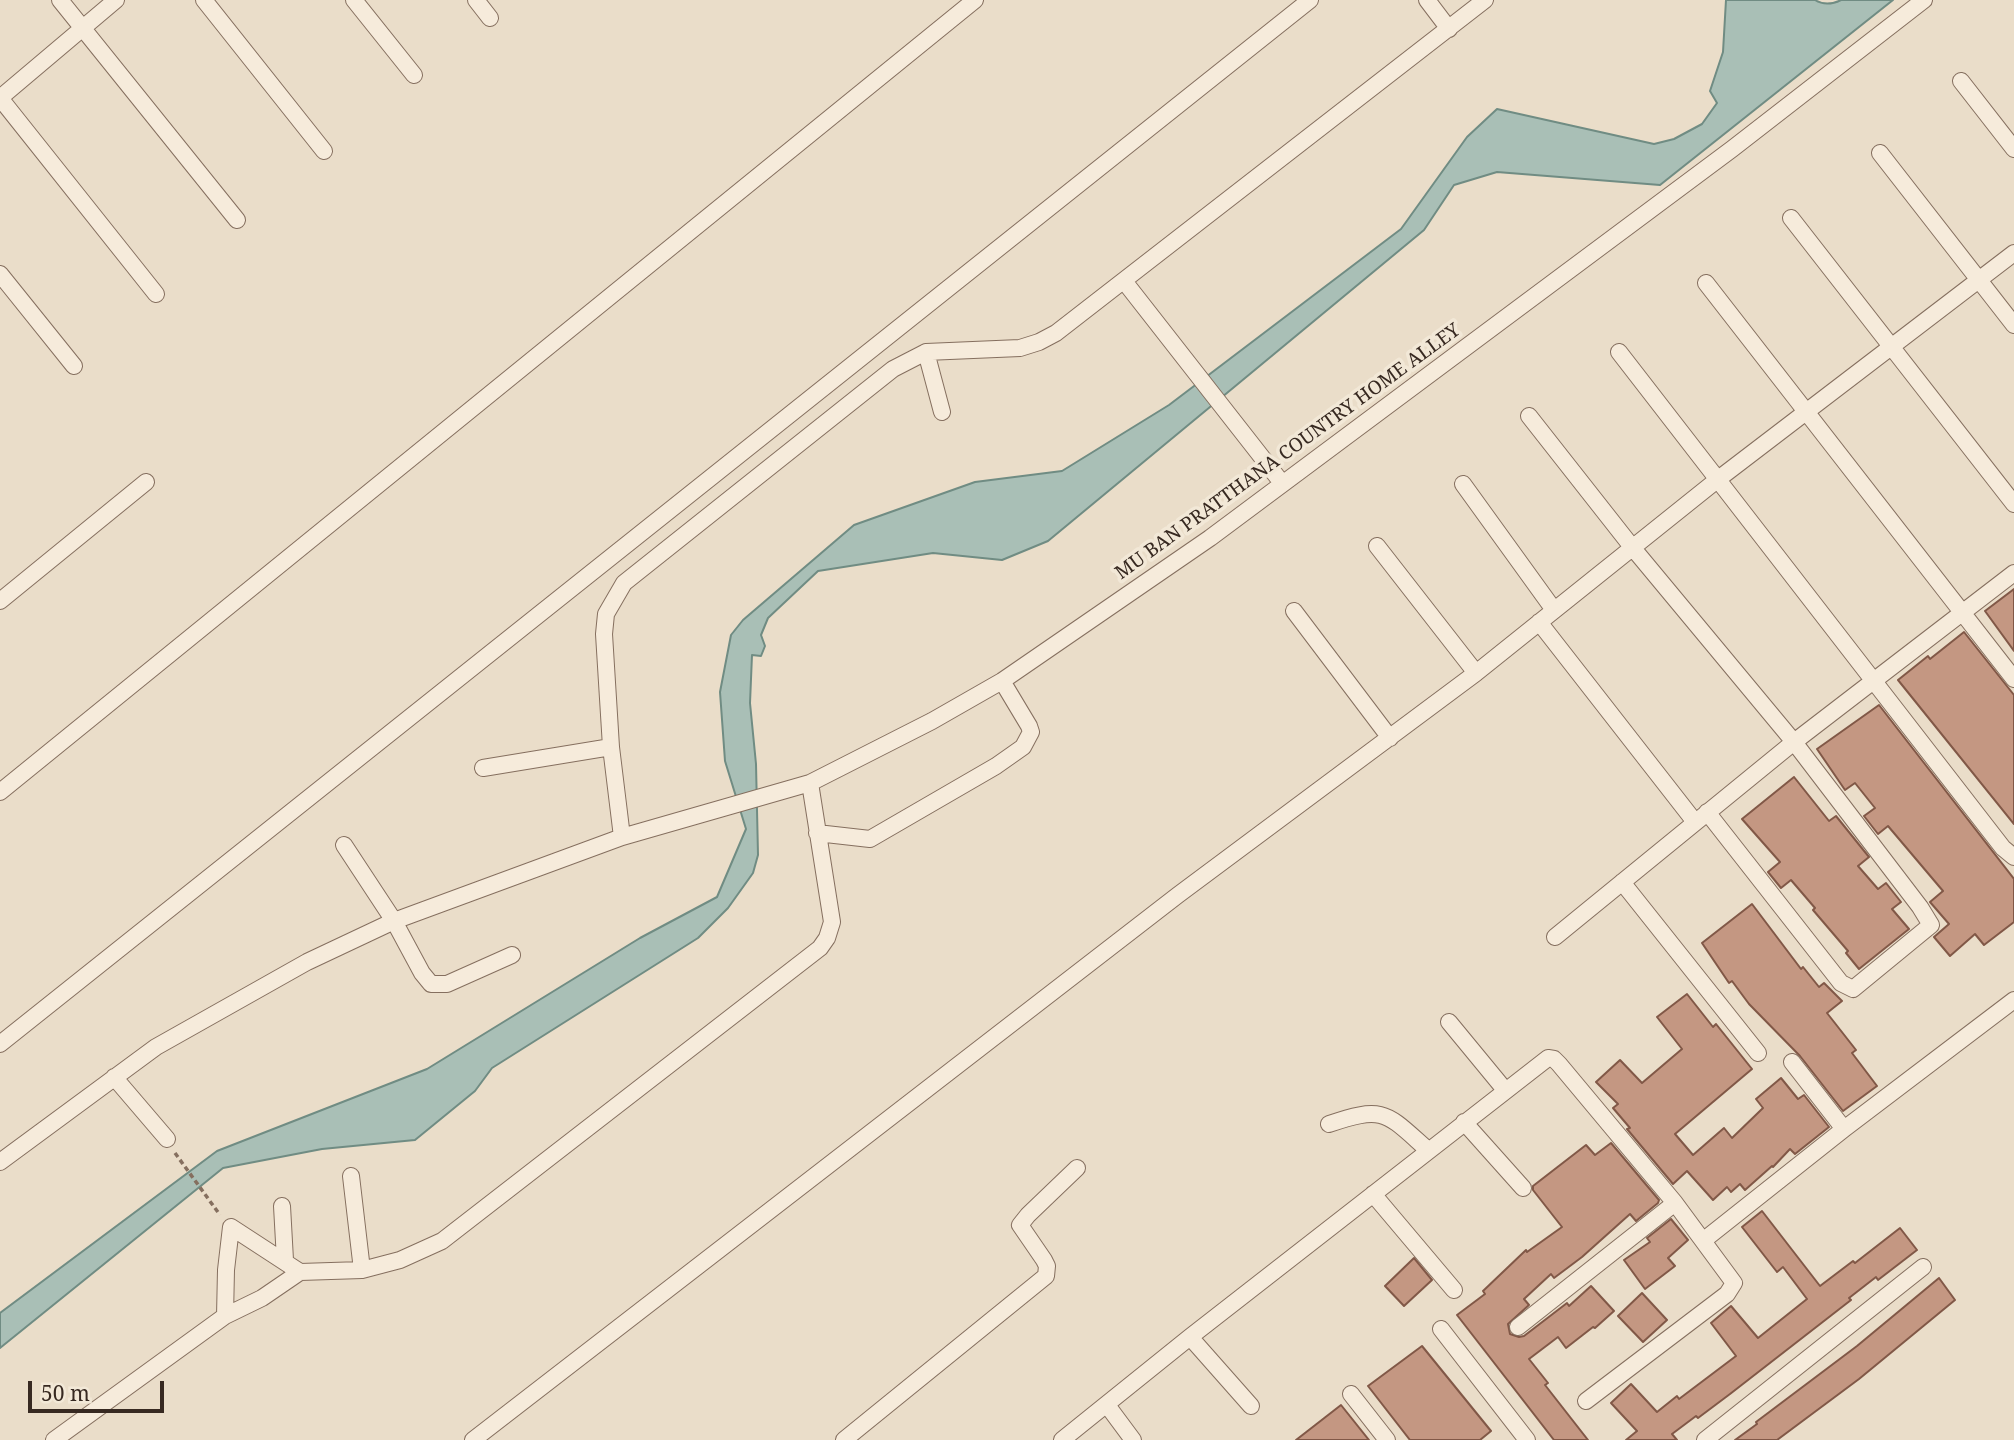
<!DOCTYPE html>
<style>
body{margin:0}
#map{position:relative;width:2014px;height:1440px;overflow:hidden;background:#eaddc9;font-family:"Noto Serif",serif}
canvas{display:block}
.scale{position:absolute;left:28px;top:1381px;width:136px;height:32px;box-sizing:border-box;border:4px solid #372921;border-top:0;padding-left:9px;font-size:21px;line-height:24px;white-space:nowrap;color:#372921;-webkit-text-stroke:5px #f2e8d7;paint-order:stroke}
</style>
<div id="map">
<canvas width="2014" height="1440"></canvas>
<div class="scale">50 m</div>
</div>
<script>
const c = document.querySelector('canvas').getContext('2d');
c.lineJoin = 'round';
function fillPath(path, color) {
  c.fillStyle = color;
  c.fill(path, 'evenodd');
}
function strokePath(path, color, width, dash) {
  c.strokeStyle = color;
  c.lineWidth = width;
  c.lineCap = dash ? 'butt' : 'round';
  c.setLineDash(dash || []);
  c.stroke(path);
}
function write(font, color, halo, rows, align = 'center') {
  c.font = font + ' "Noto Serif",serif';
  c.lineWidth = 7;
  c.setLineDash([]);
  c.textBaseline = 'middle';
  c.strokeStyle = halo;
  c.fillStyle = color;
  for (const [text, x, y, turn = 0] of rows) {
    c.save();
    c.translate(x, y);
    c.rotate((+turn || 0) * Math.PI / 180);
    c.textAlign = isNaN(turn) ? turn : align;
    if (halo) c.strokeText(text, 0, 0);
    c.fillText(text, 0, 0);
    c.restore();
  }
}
const water = new Path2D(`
 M1726,0H1815C1823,5 1833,4 1841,0H1893L1660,185L1497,172L1454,185L1424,230L1048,541L1002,560L933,553L818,571L768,618L761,635L765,646L761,656L752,655L750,703L756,764L758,855L753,873L728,908L698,938L492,1068L475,1091L415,1140L322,1149L223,1168L0,1348V1313L217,1151L427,1069L640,938L717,897L746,829L725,761L720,692L731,635L743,620L854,525L975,482L1062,471L1169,405L1401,229L1467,137L1497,109L1654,144L1674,139L1702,124L1717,103L1710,91L1723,52Z`);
const building = new Path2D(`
 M2014,589V651L1985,611Z
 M1964,632L2014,695V824L1898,680L1928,656L1930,659Z
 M1879,705L2014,879V922L1984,945L1975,934L1950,956L1934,937L1949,924L1930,902L1943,891L1888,826L1878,834L1864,816L1875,808L1855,783L1845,790L1817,749Z
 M1794,777L1829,821L1836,816L1869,857L1858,866L1878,889L1886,883L1901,902L1892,909L1909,929L1859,969L1846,953L1848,951L1813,910L1815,908L1791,880L1781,888L1768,872L1780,862L1742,819Z
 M1752,904L1801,969L1803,967L1819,987L1824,983L1842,1001L1827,1013L1856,1050L1852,1053L1877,1086L1843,1111L1800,1056L1749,1004L1732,981L1729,983L1702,943Z
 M1687,994L1713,1027L1716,1024L1752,1069L1675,1134L1693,1155L1724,1128L1732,1138L1763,1108L1756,1099L1781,1078L1798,1099L1804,1095L1829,1127L1795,1154L1790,1149L1773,1167L1772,1166L1745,1190L1740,1184L1731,1192L1727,1187L1713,1200L1687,1171L1673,1184L1627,1129L1630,1128L1613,1108L1618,1104L1596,1082L1620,1060L1642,1083L1682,1049L1657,1017Z
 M1611,1143L1659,1200L1658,1203L1636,1221L1630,1214L1582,1257L1554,1278L1551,1274L1524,1299L1529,1305L1508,1324L1510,1334L1519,1337L1524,1336L1567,1303L1569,1306L1591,1286L1614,1311L1595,1328L1593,1327L1566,1348L1558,1337L1529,1359L1548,1383L1545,1385L1588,1440H1554L1457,1315L1485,1294L1483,1291L1526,1250L1527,1252L1562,1227L1533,1190V1186L1586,1145L1595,1155Z
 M1762,1211L1820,1286L1853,1261L1855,1263L1900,1228L1917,1250L1878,1280L1876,1277L1849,1298L1851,1300L1730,1394L1698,1418L1696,1416L1672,1434L1677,1440H1626L1637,1431L1611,1403L1631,1384L1657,1412L1677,1396L1679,1399L1736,1356L1711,1323L1731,1306L1758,1338L1807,1299L1783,1267L1777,1272L1742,1227Z
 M1671,1219L1688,1240L1668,1258L1675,1266L1645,1289L1624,1260L1650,1242L1647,1238Z
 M1414,1258L1432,1280L1404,1306L1385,1286Z
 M1939,1278L1955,1300L1859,1379L1777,1440H1735L1757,1424L1756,1422L1857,1346Z
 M1642,1293L1667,1320L1643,1342L1618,1316Z
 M1422,1346L1491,1431L1480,1440H1410L1368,1386Z
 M1341,1405L1369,1440H1296Z`);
const path = new Path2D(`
 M175,1153L220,1215`);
const street = new Path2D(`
 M60,0L237,220
 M204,0L324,151
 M354,0L414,75
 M476,0L490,18
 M1427,0L1449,29
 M1961,81L2014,149
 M0,98L156,294
 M0,98L116,0
 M1880,153L2014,325
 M1791,218L2014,504
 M0,274L74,366
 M1124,281L1282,483
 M1706,283L2014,679
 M926,352L942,412
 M1619,352L2003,848L2014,857
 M1529,416L1632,547L1794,742L1920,907L1931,925L1853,989L1841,983L1707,812
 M1463,484L1554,610
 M1377,546L1476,673
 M0,601L146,482
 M1294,611L1390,738
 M1539,622L1695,822
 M483,768L611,747
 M0,792L975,0
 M817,833L870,839L996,766L1023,747L1031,732L1029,726L1002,681
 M622,837L611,747L604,634L606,614L624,583L893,369L926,352L1020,348L1039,342L1056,333L1485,0
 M344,845L394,921L422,973L431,984H447L512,955
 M1622,882L1758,1053
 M1555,937L1794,742L2014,573
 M1449,1022L1505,1090
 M0,1044L1310,0
 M1792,1062L1844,1129
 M114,1077L167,1139
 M1464,1122L1523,1188
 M1329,1124C1385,1105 1386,1113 1428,1150
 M0,1162L156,1047L307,962L394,921L622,837L810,783L932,721L1002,681L1210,538L1732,149L1924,0
 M351,1176L362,1270
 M1373,1194L1454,1290
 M282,1206L285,1260
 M1704,1240L1844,1129L2014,1000
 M225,1316L226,1270L231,1227L300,1272L362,1270L400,1260L442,1241L820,948L827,938L832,922L810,783
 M1518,1327L1675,1203
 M1441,1329L1527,1440
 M1190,1337L1251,1406
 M1351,1394L1387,1440
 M1107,1405L1133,1440
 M54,1440L225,1316L262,1298L300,1272
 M473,1440L1178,895L1476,673L1717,480L2014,253
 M844,1440L1046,1276L1047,1266L1044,1260L1020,1225L1028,1215L1077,1168
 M1062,1440L1190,1337L1548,1058L1554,1059L1559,1064L1675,1203L1734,1283L1727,1294L1586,1401
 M1705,1440L1923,1267`);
const streetNames = [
 ["MU BAN PRATTHANA COUNTRY HOME ALLEY",1288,452,-36]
];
fillPath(water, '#a9bfb6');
strokePath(water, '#708c83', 2);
fillPath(building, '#c49782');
strokePath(building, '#815847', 2);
strokePath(street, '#856f5f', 18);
strokePath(path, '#856f5f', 3.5, [5, 3.5]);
strokePath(street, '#f6ebdb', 16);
write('19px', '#372921', '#f2e8d7', streetNames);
</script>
